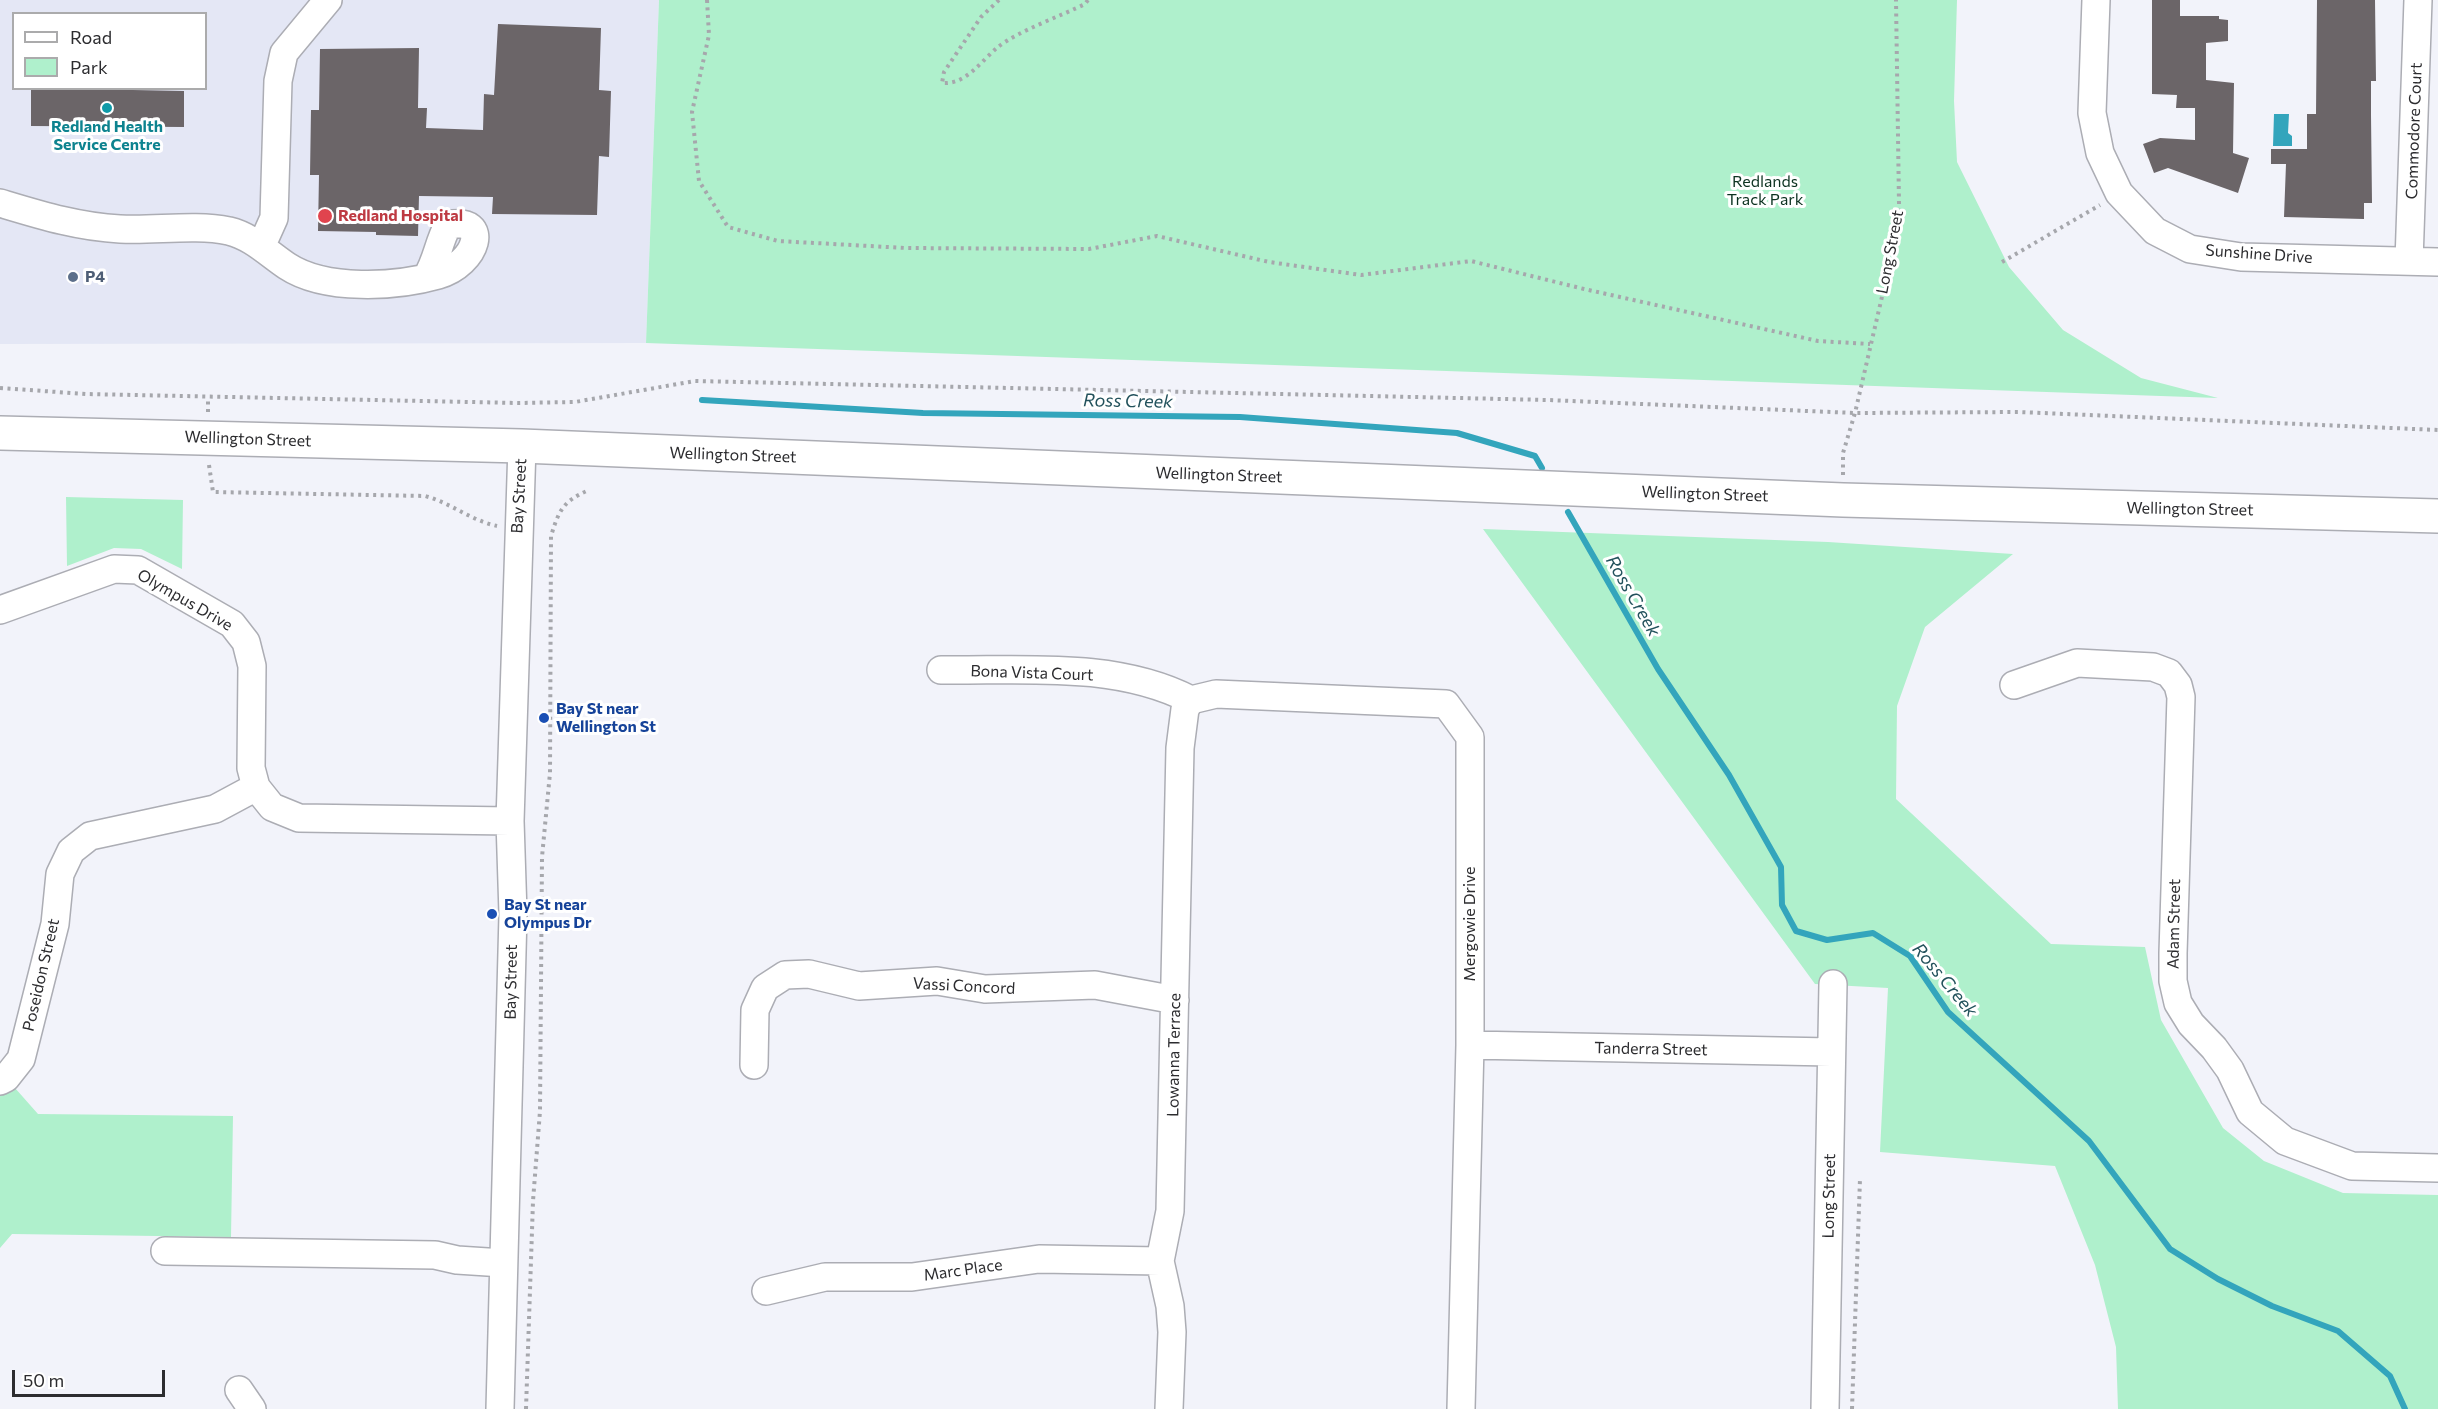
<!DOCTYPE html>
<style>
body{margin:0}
#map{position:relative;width:2438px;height:1409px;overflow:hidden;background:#f2f3fa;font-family:Commissioner,sans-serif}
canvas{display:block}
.legend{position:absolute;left:12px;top:12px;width:195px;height:78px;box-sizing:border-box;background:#fff;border:2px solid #ababac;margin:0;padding:8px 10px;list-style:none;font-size:18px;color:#2c2c2f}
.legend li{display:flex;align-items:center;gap:12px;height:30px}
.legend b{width:30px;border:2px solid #ababac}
.scale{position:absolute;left:12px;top:1370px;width:153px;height:27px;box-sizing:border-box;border:3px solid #2c2c2f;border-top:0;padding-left:8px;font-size:18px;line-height:21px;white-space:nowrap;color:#2c2c2f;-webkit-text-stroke:4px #fff;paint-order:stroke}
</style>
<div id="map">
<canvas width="2438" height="1409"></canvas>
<ul class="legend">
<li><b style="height:8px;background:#fff"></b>Road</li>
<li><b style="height:16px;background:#aff0cc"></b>Park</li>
</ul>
<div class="scale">50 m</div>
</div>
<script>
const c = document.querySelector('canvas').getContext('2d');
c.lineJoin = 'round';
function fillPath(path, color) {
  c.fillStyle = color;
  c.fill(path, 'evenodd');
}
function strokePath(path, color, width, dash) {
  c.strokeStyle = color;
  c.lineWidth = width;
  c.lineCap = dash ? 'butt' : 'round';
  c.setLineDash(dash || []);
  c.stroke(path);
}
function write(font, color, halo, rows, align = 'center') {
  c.font = font + ' Commissioner,sans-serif';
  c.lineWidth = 6;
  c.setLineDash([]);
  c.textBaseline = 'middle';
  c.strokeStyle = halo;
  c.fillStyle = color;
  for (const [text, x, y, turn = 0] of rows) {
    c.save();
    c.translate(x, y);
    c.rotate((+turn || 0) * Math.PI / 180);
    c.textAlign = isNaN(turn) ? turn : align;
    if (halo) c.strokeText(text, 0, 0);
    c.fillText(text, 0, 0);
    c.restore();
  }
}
const built = new Path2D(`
 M0,0H659L646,343L0,344ZM14,14H206V88H14Z`);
const green = new Path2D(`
 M659,0H1957L1954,101L1957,162L2009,267L2063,330L2141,378L2218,398L646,343Z
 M66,497L183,500L182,569L141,549L114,548L67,566Z
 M1483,529L1828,542L2013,554L1925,627L1897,706L1896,799L2051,944L2145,947L2161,1020L2223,1128L2264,1161L2343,1193L2438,1195V1409H2118L2116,1347L2095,1265L2055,1166L1880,1152L1888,988L1815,984Z
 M15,1088L38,1114L233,1116L231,1237L12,1234L0,1248V1095Z`);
const water = new Path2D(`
 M2274,114H2289L2288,133L2292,136V146H2273Z`);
const stream = new Path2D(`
 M702,400L923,413L1240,417L1457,433L1535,456L1542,468
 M1568,512L1658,669L1729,775L1781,867L1782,905L1796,931L1827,940L1873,933L1910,956L1948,1012L2089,1141L2170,1249L2218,1279L2272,1306L2338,1331L2390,1376L2405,1409`);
const building = new Path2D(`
 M2152,0H2180V16H2219V19L2228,20V41L2206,43V80L2234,83L2233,153L2249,158L2238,193L2168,168L2154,173L2143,144L2160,138L2195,140V108H2176L2177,95L2152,94Z
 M2317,0H2375L2376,81H2371V115L2372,203H2364V219L2284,217L2286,164H2271V149H2307V114H2316Z
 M498,24L601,28L599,90L611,91L609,157L599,156L597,215L492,214L493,197L419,196L418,236L376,235V232L318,231L319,175H310L311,110H319L320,49L419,48L418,108H427L426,128L483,130L484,94L494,95Z
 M31,88L184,91V127L31,126Z`);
const path = new Path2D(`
 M707,0L709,35L692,112L699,181L728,227L778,241L906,248L1089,249L1157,236L1269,262L1361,275L1471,261L1584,289L1818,341L1870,344
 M999,0L981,17L944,72L942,83C966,85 981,61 998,47C1018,31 1061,16 1085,4L1088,0
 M2002,262L2100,205
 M0,388L86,394L518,403L575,402L695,381L1548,400L1855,413L2019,412L2438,430
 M208,412V397
 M209,465L213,492L425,496C451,503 470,520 497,526
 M1843,475V453L1855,413L1891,258L1899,204L1896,0
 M526,1409L533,1201L540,1111L542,857L550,773L551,536C559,510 563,501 589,490
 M1852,1409L1860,1179`);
const minor = new Path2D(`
 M2096,0L2092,113L2100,153L2119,193L2155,231L2190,249L2241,257L2438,262
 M0,203C40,215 78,227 120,229C155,231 194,224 229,231C251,236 269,254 287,266C325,291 396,287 438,275C477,264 492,216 448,225C438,243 437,261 426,278
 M261,247L274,218L278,81L284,53L328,0
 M2409,261L2418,0
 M0,610L114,569L138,570L232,624L246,642L252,666L251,768L256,787L272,807L299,818L510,821
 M941,670C1023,671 1116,661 1191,700
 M2014,685L2077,663L2153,667L2169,673L2178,685L2181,697L2173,953V981L2178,1003L2191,1024L2214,1048L2230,1070L2250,1112L2285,1141L2352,1166L2438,1168
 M1191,700L1216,694L1446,704L1470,737V1045L1461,1409
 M1470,1045L1831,1052
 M754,1065L755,1010L765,988L785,975L809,974L859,986L937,981L985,989L1095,985L1175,1000
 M0,1081L6,1078L21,1059L55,924L60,874L71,851L90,836L215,809L256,787
 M165,1251L435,1255L457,1260L503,1263
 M766,1291L825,1277H912L1039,1259L1160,1261
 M239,1390L252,1409
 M500,1409L513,914L510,821L522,446
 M1169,1409L1172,1332L1170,1306L1160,1261L1170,1211L1180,748L1185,709L1191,700
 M1825,1409L1833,984`);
const major = new Path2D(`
 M0,433L522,446L1843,500L2438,516`);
const markers = [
 [107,108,6,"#0f9aa8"],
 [325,216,8,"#e0444e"],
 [73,277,6,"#5c6f8a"],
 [544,718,6,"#1a4fb4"],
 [492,914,6,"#1a4fb4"]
];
const cultureNames = [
 ["Redland Health",107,127],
 ["Service Centre",107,145]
];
const streetNames = [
 ["Commodore Court",2414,131,-88],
 ["Long Street",1890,252,-79],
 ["Sunshine Drive",2259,254,4],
 ["Wellington Street",248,439,2],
 ["Wellington Street",733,455,2],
 ["Wellington Street",1219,475,2],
 ["Wellington Street",1705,494,2],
 ["Bay Street",519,496,-87],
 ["Wellington Street",2190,509,1],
 ["Olympus Drive",185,600,30],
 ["Bona Vista Court",1032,673,2],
 ["Mergowie Drive",1470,924,-90],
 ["Adam Street",2174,924,-89],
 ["Poseidon Street",41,975,-77],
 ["Bay Street",511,982,-89],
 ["Vassi Concord",964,986,3],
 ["Tanderra Street",1651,1049,1],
 ["Lowanna Terrace",1174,1055,-89],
 ["Long Street",1829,1196,-89],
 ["Marc Place",963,1270,-8]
];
const parkNames = [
 ["Redlands",1765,182],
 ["Track Park",1765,200]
];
const healthNames = [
 ["Redland Hospital",338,216]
];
const serviceNames = [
 ["P4",85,277]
];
const transitNames = [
 ["Bay St near",556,709],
 ["Wellington St",556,727],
 ["Bay St near",504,905],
 ["Olympus Dr",504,923]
];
const waterNames = [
 ["Ross Creek",1128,401,1],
 ["Ross Creek",1633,596,60],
 ["Ross Creek",1945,980,50]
];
fillPath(built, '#e4e7f5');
fillPath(green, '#aff0cc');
fillPath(water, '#33a5bc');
strokePath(stream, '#33a5bc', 6);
fillPath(building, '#6b6568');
strokePath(minor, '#acadb4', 30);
strokePath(major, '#acadb4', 36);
strokePath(path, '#a6a7ac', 4, [3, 4.5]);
strokePath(minor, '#fff', 27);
strokePath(major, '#fff', 33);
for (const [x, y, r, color] of markers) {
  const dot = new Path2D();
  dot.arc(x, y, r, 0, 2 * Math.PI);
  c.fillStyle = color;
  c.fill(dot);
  strokePath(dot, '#fff', 2);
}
write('bold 16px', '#0d838f', '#fff', cultureNames);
write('16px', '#2c2c2f', '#fff', streetNames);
write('16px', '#0c3220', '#fff', parkNames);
write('bold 16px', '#be3a42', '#fff', healthNames, 'left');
write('bold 16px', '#4e5e75', '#fff', serviceNames, 'left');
write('bold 16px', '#164399', '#fff', transitNames, 'left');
write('italic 18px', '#23525c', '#fff', waterNames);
</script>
